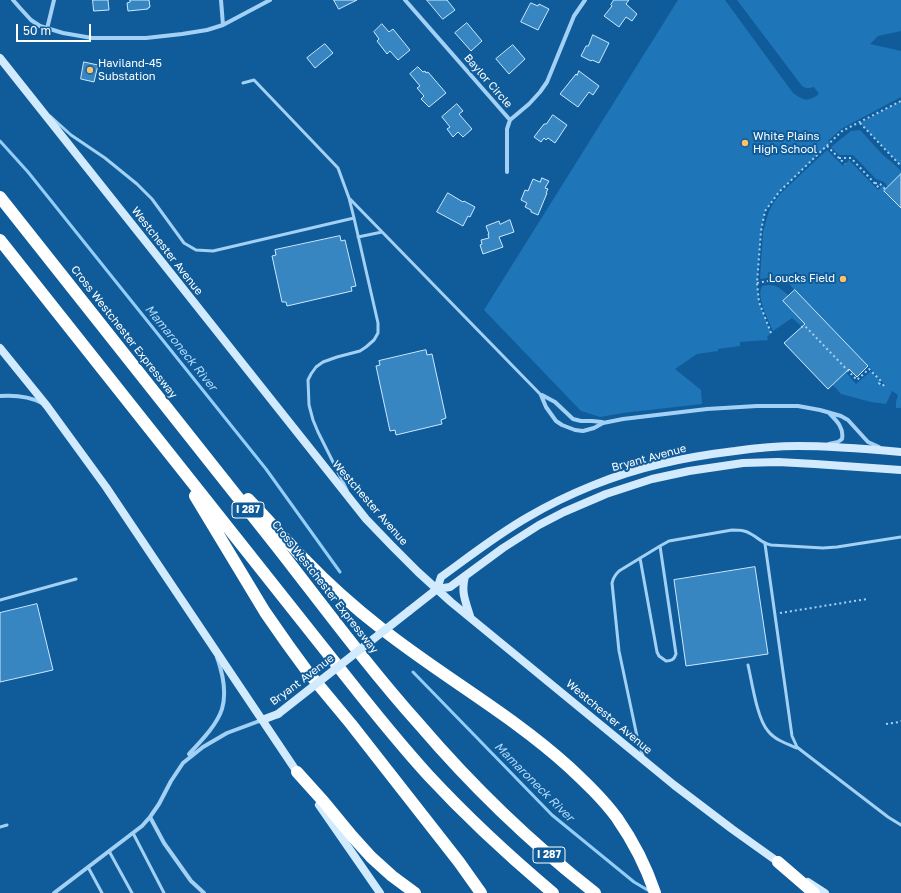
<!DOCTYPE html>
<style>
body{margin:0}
#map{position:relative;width:901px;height:893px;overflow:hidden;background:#105c9a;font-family:"Golos Text",sans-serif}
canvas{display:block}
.scale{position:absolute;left:16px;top:24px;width:75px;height:18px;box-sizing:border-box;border:2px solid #fff;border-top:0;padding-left:5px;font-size:12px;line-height:14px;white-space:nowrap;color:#fff;-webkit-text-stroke:3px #105c9a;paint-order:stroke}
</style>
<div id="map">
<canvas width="901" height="893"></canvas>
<div class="scale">50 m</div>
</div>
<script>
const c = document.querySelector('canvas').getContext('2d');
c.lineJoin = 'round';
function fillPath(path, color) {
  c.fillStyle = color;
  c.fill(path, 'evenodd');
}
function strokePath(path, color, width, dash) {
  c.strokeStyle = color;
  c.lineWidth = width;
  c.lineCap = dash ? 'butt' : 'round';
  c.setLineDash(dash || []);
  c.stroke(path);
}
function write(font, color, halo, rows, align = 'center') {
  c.font = font + ' "Golos Text",sans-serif';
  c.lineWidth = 4;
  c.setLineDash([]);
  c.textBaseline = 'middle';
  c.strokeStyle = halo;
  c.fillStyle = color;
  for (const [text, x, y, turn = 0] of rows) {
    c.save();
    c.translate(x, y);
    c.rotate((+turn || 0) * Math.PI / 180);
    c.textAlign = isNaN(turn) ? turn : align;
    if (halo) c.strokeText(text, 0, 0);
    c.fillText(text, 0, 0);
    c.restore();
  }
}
const green = new Path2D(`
 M678,0H725L793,93C804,101 808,102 819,94L814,87C809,88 807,89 802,86L737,0H901V31L878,36L870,44L901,51V97L841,129L828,141L830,143L779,192L765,211L761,231L757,283L759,302L771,333L767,337L768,340L740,342V346L718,349V351L697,354L675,369L701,390L702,404L623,413L600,417L581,411L484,310Z
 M901,101V166L860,123Z
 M860,130L883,155L894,164L901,171V408H896V402L898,395L892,391L886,404L871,402L841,394L833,385L828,390L785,345L805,327V324L800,325L792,318L773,331C768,319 756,297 762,286C775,283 780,288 789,296L795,291L782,275L761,279L760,278L763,232L769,211L774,202L781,193L827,150L843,166L849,160L878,190L883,185L886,188L888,187L884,182L876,179L853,155H839L831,147L851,131ZM868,366L884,384L882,386L879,383L881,381L871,371L856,384L847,373L850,370L857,377Z`);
const stream = new Path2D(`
 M0,141L28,172L266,469L340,572
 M413,672L552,815L634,882L651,892`);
const building = new Path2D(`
 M93,0H108L109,10L94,11Z
 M130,0H149L150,7L148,8V9L128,11L127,3L130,2Z
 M334,0H357L339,9Z
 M427,0H447L455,10L443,19Z
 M614,0H629L626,4L637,14L632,21L626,17L619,27L604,16L612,6L611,5Z
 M531,3L538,6L539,4L549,9L538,30L521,22Z
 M467,23L482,41L471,51L455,33Z
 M382,24L389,32L393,29L410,50L398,60L390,51L387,54L377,41L379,39L374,32Z
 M593,35L609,43L599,63L592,60L591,61L581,56L586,46H588Z
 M325,44L333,53L315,68L307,58Z
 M513,45L525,59L509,74L496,59Z
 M84,62L98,65L94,82L81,79Z
 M418,67L423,72L425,71L426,73L428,72L446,93L429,107L421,99L424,96L417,88L420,86L410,74Z
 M579,71L599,86L593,95L589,92L578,107L560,94L576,74L577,75Z
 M457,104L463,111L459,114L472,129L463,137L458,132L453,137L447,129L450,127L442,117Z
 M553,115L567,125L555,143L548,138L546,140L544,138L541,142L534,137L544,124H546Z
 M901,174V208L884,191Z
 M542,178L549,181L545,188L548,189L546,193H547L538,215L531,212V210L525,207L527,203L521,200L525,190L528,191L533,179L540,182Z
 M448,193L463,202L464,201L475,207L470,217L468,216L463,226L437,212Z
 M510,220L514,232L499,237L503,247L483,254L480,245L482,244L481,240L489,238L488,234H489L486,226L499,221L500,224Z
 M340,236L341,241L345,240L356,286L351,287L352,291L287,306L286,302H282L272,256L276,255L275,250Z
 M795,290L868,366L857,377L849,369L828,389L784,343L805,324L783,301Z
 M426,350L427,355L432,354L446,418L441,420L442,424L396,435L395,430L390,431L376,366L380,365L379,361Z
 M755,567L768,654L686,666L674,580Z
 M37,604L53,670L0,682V613Z`);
const path = new Path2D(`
 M860,123L901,166
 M827,146L845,164
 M839,158H851L880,189
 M875,183L880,184L885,189
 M757,283L784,278
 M801,327L805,326L857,380L869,369L881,381L879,383L882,386L885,384
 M771,333L759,302L757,283L761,231L765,211L779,192L842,131L901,101
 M780,613L867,599
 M886,724L900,722L901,721`);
const service = new Path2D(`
 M243,83L254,80L338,168L349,198L354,218L378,323V333L374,340L366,347L360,351L337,357L323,362L316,367L311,374L308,380L309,405L313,420L318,432L347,490
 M50,116L71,135L105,158L137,184L152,199L184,243L196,250L213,251L354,218
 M350,199L541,395
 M358,237L382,232
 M765,544L792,736L797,747L802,751L888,817L901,825
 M640,558L657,652L659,656L666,661C671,661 674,660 676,654L660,546
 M0,600L76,579
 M748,665C752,682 757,719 768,731C775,740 787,744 797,748
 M643,756L638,741L619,651L612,583C613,578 615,575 619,571L660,546L669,541L732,530C739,530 745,530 751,534C759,538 761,543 771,545L823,548L837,547L901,537
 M0,827L7,825
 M133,833L164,893
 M109,851L132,893
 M88,867L102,893`);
const minor = new Path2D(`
 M13,0L20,8L31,20L40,26L63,33L92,38H146L182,34L207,30L223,25L270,0
 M221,0L223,25
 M405,0L510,120
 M47,29L54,0
 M510,120L529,104L540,92L547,82L574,16L585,0
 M507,172V129L510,120
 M541,395L546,407L556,421L562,425L575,430L583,431L594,428L603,423L623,419L707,409L757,406H798L820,410L841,416L848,420L868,442L879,447
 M542,395L555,402L573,419L581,421H592L602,422
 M0,396C14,395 29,396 42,403
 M829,444L838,442L842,439C844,428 837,421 830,414
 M189,754C200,742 217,725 222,709C227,692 223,674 217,657
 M150,817L164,843L191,881L204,893
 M54,893L142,826L150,817L159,804L171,781L183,763L203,747L227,733L262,720`);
const secondary = new Path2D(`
 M0,58L343,490L366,519L392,546L418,572L451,602L674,785L732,829L781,864
 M0,348L47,406L106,487L299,775
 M465,576C461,592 465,600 470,616
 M437,589L450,587L503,548L539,525L564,512L606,494L652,479L689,471L743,463L778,462L815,464L901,470
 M409,611L437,589L441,577C470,556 498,534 528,517C567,494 616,474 660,464C685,458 710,454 735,451C756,448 777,446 798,446C832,446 867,449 901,452
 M262,720L278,714
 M319,805L380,893
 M808,882L825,893`);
const motorway = new Path2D(`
 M0,197C93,314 185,431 278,548C324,607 369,668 419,724C472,786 531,843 595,893
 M0,240L348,679C374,712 400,744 428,775C467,817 509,856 553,893
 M195,496L265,612L288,645L307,671L351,724L459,862L481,893
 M248,499C267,519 285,539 304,559C328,584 355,608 382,629C443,677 512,715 569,767C586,783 603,799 617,818C633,841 646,866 655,893
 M297,772L324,802L352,836L371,857L392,876L415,893
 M778,862L814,893`);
const secondaryBridge = new Path2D(`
 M278,714L409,611`);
const markers = [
 [90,70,4,"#ffc166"],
 [745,143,4,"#ffc166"],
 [843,279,4,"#ffc166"]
];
const shields = [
 [248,510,32],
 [549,855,32]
];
const shieldNames = [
 ["I 287",248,510],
 ["I 287",549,855]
];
const poiNames = [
 ["Haviland-45",98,64],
 ["Substation",98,77],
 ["White Plains",753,137],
 ["High School",753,150],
 ["Loucks Field",835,279,"right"]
];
const streetNames = [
 ["Baylor Circle",488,81,49],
 ["Westchester Avenue",167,251,52],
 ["Cross Westchester Expressway",124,332,52],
 ["Bryant Avenue",649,458,-15],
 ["Westchester Avenue",370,503,49],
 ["Cross Westchester Expressway",325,587,52],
 ["Bryant Avenue",302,680,-37],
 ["Westchester Avenue",609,717,40]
];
const waterNames = [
 ["Mamaroneck River",181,348,51],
 ["Mamaroneck River",534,782,45]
];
fillPath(green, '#1e75b7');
strokePath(stream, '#94cef8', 3);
fillPath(building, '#3886c1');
strokePath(building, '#cae8fe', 1);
strokePath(path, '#a2d1f5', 2, [2, 3]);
strokePath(service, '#a2d1f5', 3);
strokePath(minor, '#a2d1f5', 4);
strokePath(secondary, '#d2eafd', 8);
strokePath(motorway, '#fff', 12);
strokePath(secondaryBridge, '#d2eafd', 8);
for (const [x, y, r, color] of markers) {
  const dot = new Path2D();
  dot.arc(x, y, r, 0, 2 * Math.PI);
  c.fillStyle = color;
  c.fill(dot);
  strokePath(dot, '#105c9a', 1.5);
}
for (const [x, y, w] of shields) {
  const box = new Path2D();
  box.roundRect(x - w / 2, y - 8, w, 16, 3);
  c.fillStyle = '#105c9a';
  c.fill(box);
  strokePath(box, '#fff', 1);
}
write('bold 10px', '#fff', null, shieldNames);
write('11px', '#fff', '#105c9a', poiNames, 'left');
write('11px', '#fff', '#105c9a', streetNames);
write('italic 12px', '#aedafb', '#105c9a', waterNames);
</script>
